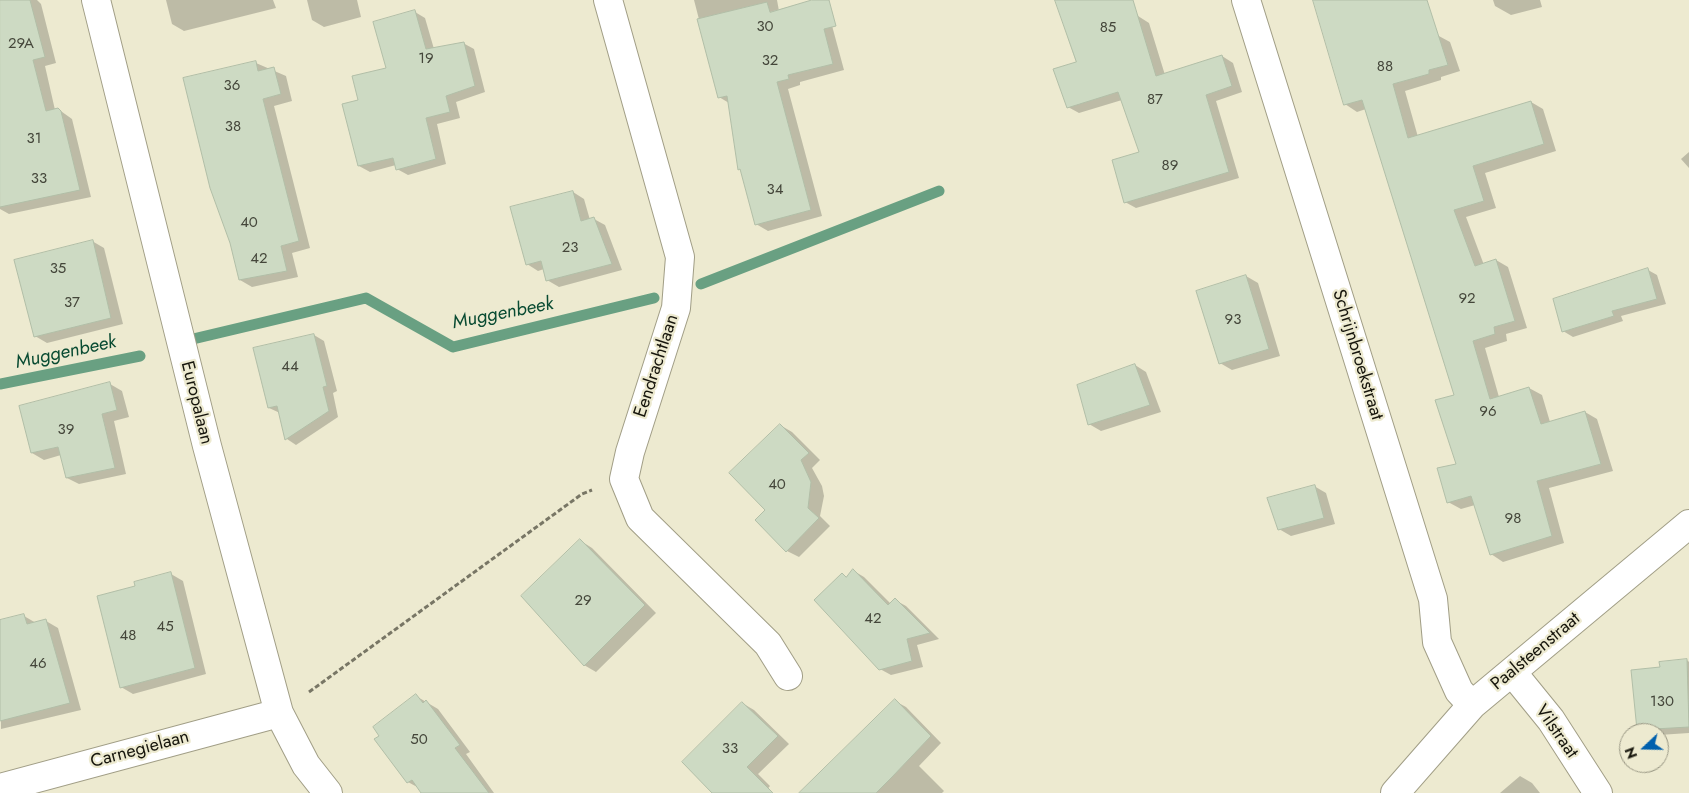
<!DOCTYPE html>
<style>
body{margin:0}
#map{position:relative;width:1689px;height:793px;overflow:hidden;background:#edead0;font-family:Jost,sans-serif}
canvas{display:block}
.north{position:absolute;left:1619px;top:723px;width:50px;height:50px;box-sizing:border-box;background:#edead0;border:1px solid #979582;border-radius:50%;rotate:249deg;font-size:14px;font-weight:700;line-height:20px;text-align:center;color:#16150c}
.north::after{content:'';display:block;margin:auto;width:18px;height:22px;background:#0060ad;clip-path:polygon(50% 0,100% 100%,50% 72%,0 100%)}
</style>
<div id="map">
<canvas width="1689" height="793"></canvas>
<div class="north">N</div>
</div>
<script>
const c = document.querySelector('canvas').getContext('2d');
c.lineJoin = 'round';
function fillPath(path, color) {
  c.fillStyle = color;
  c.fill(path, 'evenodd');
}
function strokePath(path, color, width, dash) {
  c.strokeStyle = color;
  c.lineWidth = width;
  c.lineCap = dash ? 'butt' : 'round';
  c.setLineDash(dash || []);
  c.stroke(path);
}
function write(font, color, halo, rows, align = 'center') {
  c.font = font + ' Jost,sans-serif';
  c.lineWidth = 4.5;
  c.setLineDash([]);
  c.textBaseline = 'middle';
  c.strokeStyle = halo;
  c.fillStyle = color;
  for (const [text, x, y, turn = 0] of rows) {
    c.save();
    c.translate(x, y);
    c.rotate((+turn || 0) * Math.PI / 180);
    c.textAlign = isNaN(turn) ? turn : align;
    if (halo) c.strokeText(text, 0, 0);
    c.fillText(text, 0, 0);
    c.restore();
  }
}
const shadow = new Path2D(`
 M0,0H37L41,4L56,63L45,66L55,110L58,109L72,119L91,197L9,214L0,209Z
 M166,0H273L276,8L184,31L172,24Z
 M307,0H357L361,17L324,27L312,20Z
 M694,0H777L779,11L827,7L844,70L800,82V85L788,89L822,216L768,231L756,224L741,170L739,169L729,103L719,97Z
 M1057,0H1126L1138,16L1149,23L1165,75L1222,56L1233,63L1242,92L1216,101L1239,178L1136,208L1125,202L1140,153L1122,100L1079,113L1068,107L1077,63Z
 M1314,0H1427L1431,37L1437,35L1450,42L1460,71L1441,77V80L1405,91L1418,137L1531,102L1543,109L1556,151L1485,173L1496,208L1466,217L1484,265L1496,260L1508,267L1527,328L1506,334L1507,341L1485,348L1499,397L1529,388L1542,395L1550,422L1585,412L1597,419L1613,471L1549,488L1564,543L1503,562L1491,554L1475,505L1461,509L1448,502L1457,465L1455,396L1366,109L1357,112L1345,104Z
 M1493,0H1540L1542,7L1511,15L1495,6Z
 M415,12L425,18L434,49L463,43L474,49L485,92L456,102L460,118L437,124L446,164L408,175L397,169L396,165L370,172L359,166L360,101L387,69Z
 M256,63L286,76L292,101L274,106L310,248L292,253L298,277L252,287L240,280Z
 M1689,152V168L1681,159Z
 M573,192L584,199L590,220L594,219L605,225L622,270L559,287L547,280L544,269L538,271L527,264Z
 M92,241L104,248L123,324L47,343L35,336Z
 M1648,270L1657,275L1666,304L1621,316L1623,321L1573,337L1563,331Z
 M1246,276L1258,283L1280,356L1232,370L1220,363Z
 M314,335L324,341L337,391L333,393L338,417L296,445L287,439L280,413L269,408Z
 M1135,365L1146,372L1161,412L1101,431L1089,424Z
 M110,384L122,391L129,417L114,421L126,474L79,484L67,478L61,455L44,460L32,453Z
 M780,425L792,432L820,460L812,468L822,486L824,496L820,516L830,526L799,557L787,551L767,510Z
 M1314,486L1326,493L1335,524L1291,536L1279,529Z
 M581,541L592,548L656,613L596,672L584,665Z
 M854,571L864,577L891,604L895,600L906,606L939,639L917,645L923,667L891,675L880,669L842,575L848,578Z
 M171,574L183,581L206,674L133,694L121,687L136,587Z
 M24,616L36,623L46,621L58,628L81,710L1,729L0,622Z
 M1687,660L1689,662V733L1659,735L1645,733L1639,730L1661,668Z
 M416,696L438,709L470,752L466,754L494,793H428L408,782Z
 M895,701L906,707L941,743L919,766L944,791L942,793H801Z
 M742,703L754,710L789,744L758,774L770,786L764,793H714Z
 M1520,776L1532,783L1540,793H1500Z`);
const stream = new Path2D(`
 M701,284L939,191
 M193,339L366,298L453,347L654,298
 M0,384L140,356`);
const building = new Path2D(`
 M0,0H30L45,57L33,60L46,111L58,108L61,111L80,190L0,207Z
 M812,0H829L836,26L824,29L833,64L788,75L789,79L777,82L811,210L755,225L740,169L738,170L727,96L718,98L697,19L767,2L770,12Z
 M1055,0H1133L1156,76L1222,55L1232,86L1206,95L1229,172L1124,203L1112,160L1139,152L1118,92L1067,108L1053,69L1076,62Z
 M1313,0H1427L1448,65L1429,70V74L1393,84L1408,138L1531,101L1544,144L1473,166L1484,201L1454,210L1475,266L1496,259L1515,321L1494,327L1495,334L1473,341L1490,399L1529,387L1541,424L1585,411L1601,464L1537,481L1552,536L1490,555L1471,496L1447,503L1437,468L1456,464L1435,400L1454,395L1362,100L1344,105Z
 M415,10L426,49L464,42L475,86L446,96L450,112L426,118L436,159L396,170L393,158L358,166L342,104L358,100L352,76L386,68L373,22Z
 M256,61L258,71L274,67L281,94L263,99L299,241L281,246L287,271L239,280L230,243L210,188L183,78Z
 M573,191L581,221L594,217L612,264L546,281L541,261L526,265L510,207Z
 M93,240L111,318L34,337L14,260Z
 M1648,268L1657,299L1612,311L1614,316L1562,332L1553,299Z
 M1246,275L1269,349L1219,364L1196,291Z
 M314,334L327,386L323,387L329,411L285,440L277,406L268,408L253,348Z
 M1135,364L1150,405L1088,425L1077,385Z
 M110,382L117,410L102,414L115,468L66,478L58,447L31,453L19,406Z
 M780,424L809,453L801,460L811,482L808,508L819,518L786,552L755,520L765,510L729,473Z
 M1315,485L1324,518L1278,530L1267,498Z
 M580,539L645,605L584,666L521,596Z
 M853,569L888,605L895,598L930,633L907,639L912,661L879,670L814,600L842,573L846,577Z
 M171,572L195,668L120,688L97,596L135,586L134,582Z
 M24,614L27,624L46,619L70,703L0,721V620Z
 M1687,659L1689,727L1637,730L1631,670L1660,667L1659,662Z
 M416,694L423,703L426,700L460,745L455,748L489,793H421L412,780L407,783L374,739L379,736L373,727Z
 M895,699L931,736L892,777L876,793H799Z
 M742,702L778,736L747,767L773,793H712L682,762Z`);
const path = new Path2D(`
 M309,692L582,494L592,490`);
const street = new Path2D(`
 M96,0L207,446L279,713L306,765L328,793
 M608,0L680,257L676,308L630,452L624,479L640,518L768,644L788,676
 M1246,0L1433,599L1437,642L1459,691L1472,705
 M1512,672L1551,720L1598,793
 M0,788L279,713
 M1395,793L1472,705L1689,524`);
const numberNames = [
 ["30",765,27],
 ["85",1108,28],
 ["29A",21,44],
 ["19",426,59],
 ["32",770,61],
 ["88",1385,67],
 ["36",232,86],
 ["87",1155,100],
 ["38",233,127],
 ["31",34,139],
 ["89",1170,166],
 ["33",39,179],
 ["34",775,190],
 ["40",249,223],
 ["23",570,248],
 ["42",259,259],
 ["35",58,269],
 ["92",1467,299],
 ["37",72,303],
 ["93",1233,320],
 ["44",290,367],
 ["96",1488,412],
 ["39",66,430],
 ["40",777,485],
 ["98",1513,519],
 ["29",583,601],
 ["42",873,619],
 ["45",165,627],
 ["48",128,636],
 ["46",38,664],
 ["130",1662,702],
 ["50",419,740],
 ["33",730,749]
];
const streetNames = [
 ["Schrijnbroekstraat",1357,355,73],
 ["Eendrachtlaan",657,366,-72],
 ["Europalaan",196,403,76],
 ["Paalsteenstraat",1536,652,-40],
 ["Vilstraat",1556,732,55],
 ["Carnegielaan",140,750,-15]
];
const waterNames = [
 ["Muggenbeek",503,314,-11],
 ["Muggenbeek",66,353,-12]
];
fillPath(shadow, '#0003');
strokePath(stream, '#69a082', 11);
fillPath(building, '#cddac3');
strokePath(building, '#b1bea7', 1);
strokePath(street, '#a19e86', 30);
strokePath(path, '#787665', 3, [5, 2.5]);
strokePath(street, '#fff', 28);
write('15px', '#44463a', null, numberNames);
write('18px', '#16150c', '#edead0', streetNames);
write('italic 19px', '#094b32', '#edead0', waterNames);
</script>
